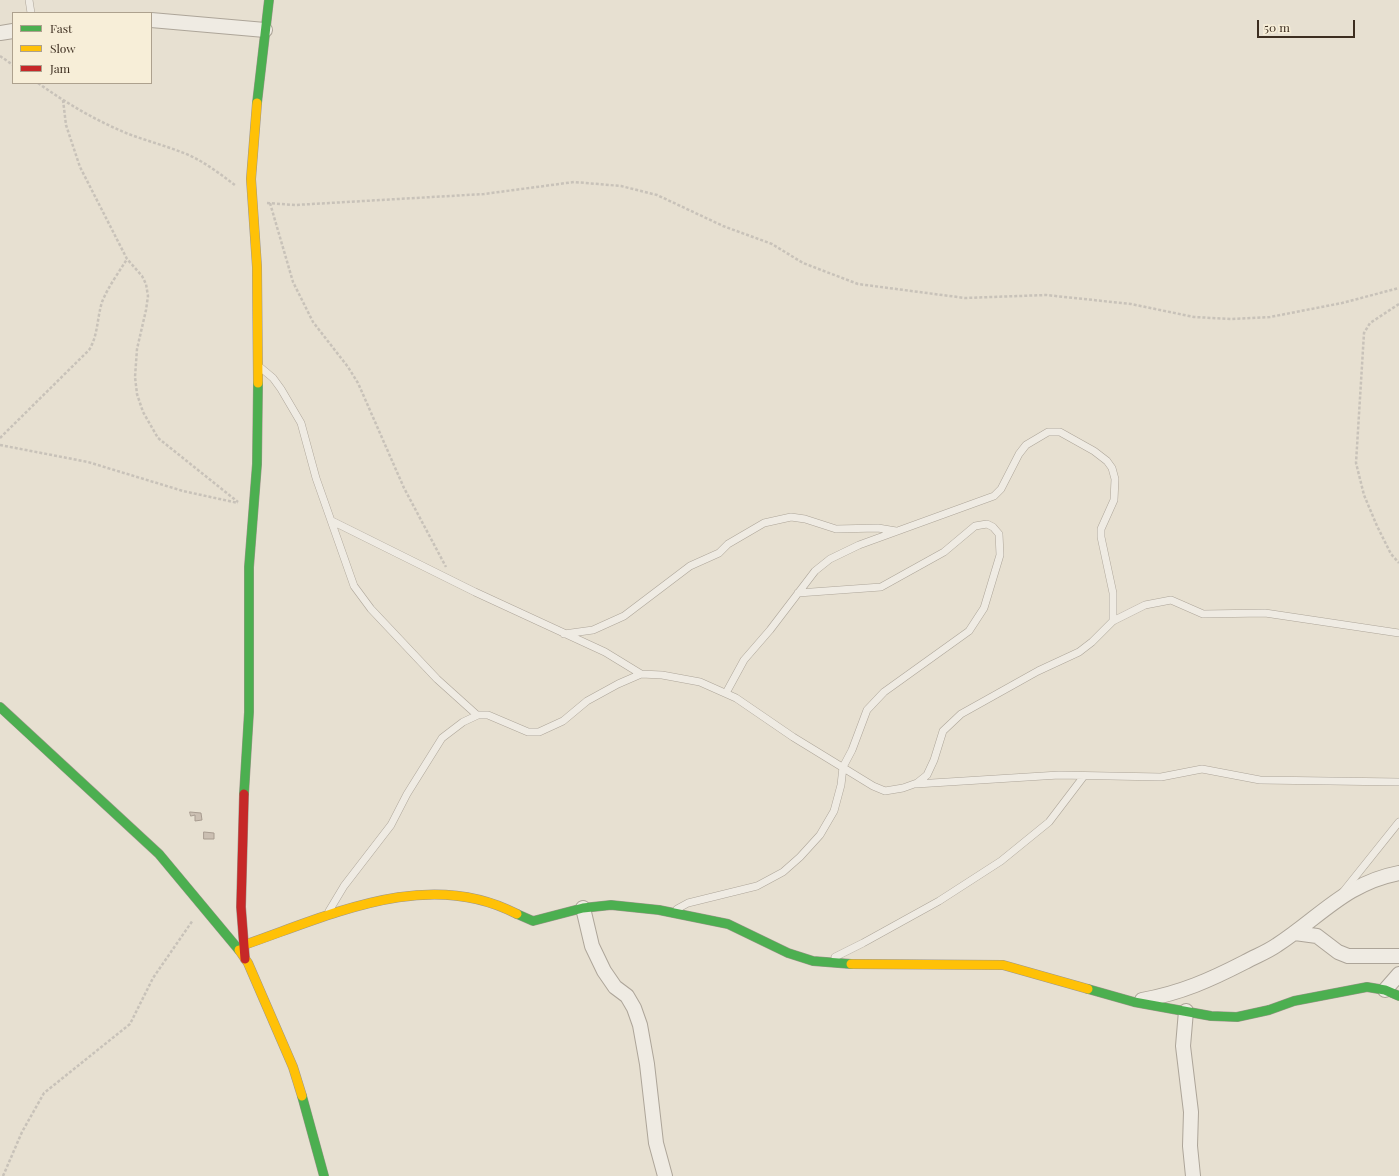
<!DOCTYPE html>
<style>
body{margin:0}
#map{position:relative;width:1399px;height:1176px;overflow:hidden;background:#e7e0d1;font-family:"Playfair Display",serif}
canvas{display:block}
.legend{position:absolute;left:12px;top:12px;width:140px;height:72px;box-sizing:border-box;background:#f7eed8;border:1px solid #ada18e;margin:0;padding:5px 7px;list-style:none;font-size:12px;color:#3d2e20}
.legend li{display:flex;align-items:center;gap:8px;height:20px}
.legend b{width:20px;border:1px solid #ada18e}
.scale{position:absolute;left:1257px;top:20px;width:98px;height:18px;box-sizing:border-box;border:2px solid #3d2e20;border-top:0;padding-left:5px;font-size:12px;line-height:14px;white-space:nowrap;color:#3d2e20;-webkit-text-stroke:3px #f7eed8;paint-order:stroke}
</style>
<div id="map">
<canvas width="1399" height="1176"></canvas>
<ul class="legend">
<li><b style="height:5px;background:#4caf50"></b>Fast</li>
<li><b style="height:5px;background:#ffc107"></b>Slow</li>
<li><b style="height:5px;background:#c62828"></b>Jam</li>
</ul>
<div class="scale">50 m</div>
</div>
<script>
const c = document.querySelector('canvas').getContext('2d');
c.lineJoin = 'round';
function fillPath(path, color) {
  c.fillStyle = color;
  c.fill(path, 'evenodd');
}
function strokePath(path, color, width, dash) {
  c.strokeStyle = color;
  c.lineWidth = width;
  c.lineCap = dash ? 'butt' : 'round';
  c.setLineDash(dash || []);
  c.stroke(path);
}
const building = new Path2D(`
 M190,812L201,813L202,820L195,821V815L191,816Z
 M204,832L214,833V839H204Z`);
const path = new Path2D(`
 M0,56L13,65
 M38,83C66,103 95,120 126,133C144,140 163,145 181,152C201,159 219,173 236,186
 M63,100L66,125L80,167L127,259L142,276L146,284L148,296L146,310L137,349L135,377L137,394L143,412L158,438L238,502
 M267,203L295,205L484,194L574,182L621,186L657,195L723,226L772,244L803,263L858,284L965,298L1046,295L1131,304L1194,317L1231,319L1270,317L1342,303L1399,288
 M270,203L293,282L313,322L348,367L358,383L404,488L446,567
 M1399,304L1370,323L1364,333L1356,463L1364,495L1377,526L1391,554L1399,563
 M0,438L89,350C98,336 97,318 102,302C108,287 119,272 127,259
 M0,445L88,462L183,491L238,503
 M3,1176L22,1132L44,1093L130,1024L153,978L193,920`);
const lane = new Path2D(`
 M29,0L31,13
 M261,368L273,378L281,389L301,423L316,478L354,586L371,609L437,679L477,715
 M332,521L475,592L605,652L641,674
 M564,634L593,630L624,616L690,566L719,553L728,544L764,523L791,517L805,519L836,529L878,528L896,531
 M726,693L744,660L770,630L815,571L830,559L859,545L994,496L1001,489L1019,454L1026,445L1048,432H1060L1094,451L1107,461L1112,468L1115,479L1114,500L1101,529V537L1113,593V621
 M916,784L1059,775L1161,777L1202,769L1260,780L1399,782
 M1343,892L1399,822
 M677,909L688,903L757,886L783,872L800,857L820,835L834,811L841,785L843,767L852,750L867,710L884,692L969,631L984,608L1000,555L999,534L993,527L987,524L975,526L944,552L881,587L798,593
 M329,911L344,886L391,825L407,794L442,738L463,722L478,715H488L528,732H539L563,721L587,701L618,684L641,674L662,675L700,682L736,698L793,737L873,786L885,791L903,788L917,783L927,775L934,760L943,731L961,714L1038,671L1079,652L1092,642L1113,621L1145,605L1171,600L1203,614L1265,613L1399,633
 M835,957L863,943L939,901L1001,861L1049,822L1084,776`);
const street = new Path2D(`
 M151,20L265,30
 M0,33L13,31
 M583,908L592,946L604,971L615,987L627,996L634,1008L640,1025L647,1064L656,1143L665,1176
 M1295,933L1317,936L1338,952L1348,956H1399
 M1385,990L1399,974
 M1142,1000C1181,993 1210,980 1245,962C1256,956 1267,952 1277,945C1320,917 1346,883 1399,873
 M1186,1011L1183,1046L1191,1112L1190,1146L1193,1176`);
const fast = new Path2D(`
 M257,103L269,0
 M0,707L159,854L239,950
 M244,794L249,712V567L257,464L258,383
 M517,914L533,921L583,908L611,905L659,910L728,924L788,953L813,961L851,964
 M1088,989L1134,1002L1211,1016L1237,1017L1269,1010L1294,1001L1367,987L1385,990L1399,996
 M302,1096L324,1176`);
const slow = new Path2D(`
 M257,103L251,179L257,267L258,383
 M244,945C331,915 428,867 517,914
 M239,950L248,963L293,1067L302,1096
 M851,964L1003,965L1088,989`);
const jam = new Path2D(`
 M244,794L241,907L245,959`);
fillPath(building, '#cbbfb2');
strokePath(building, '#a89c90', 1);
strokePath(lane, '#ada599', 8);
strokePath(street, '#ada599', 16);
strokePath(fast, '#9c958a', 10);
strokePath(slow, '#9c958a', 10);
strokePath(jam, '#9c958a', 10);
strokePath(path, '#c8c2b9', 2.5, [3, 2]);
strokePath(lane, '#efebe3', 7);
strokePath(street, '#efebe3', 14);
strokePath(fast, '#4caf50', 9);
strokePath(slow, '#ffc107', 9);
strokePath(jam, '#c62828', 9);
</script>
